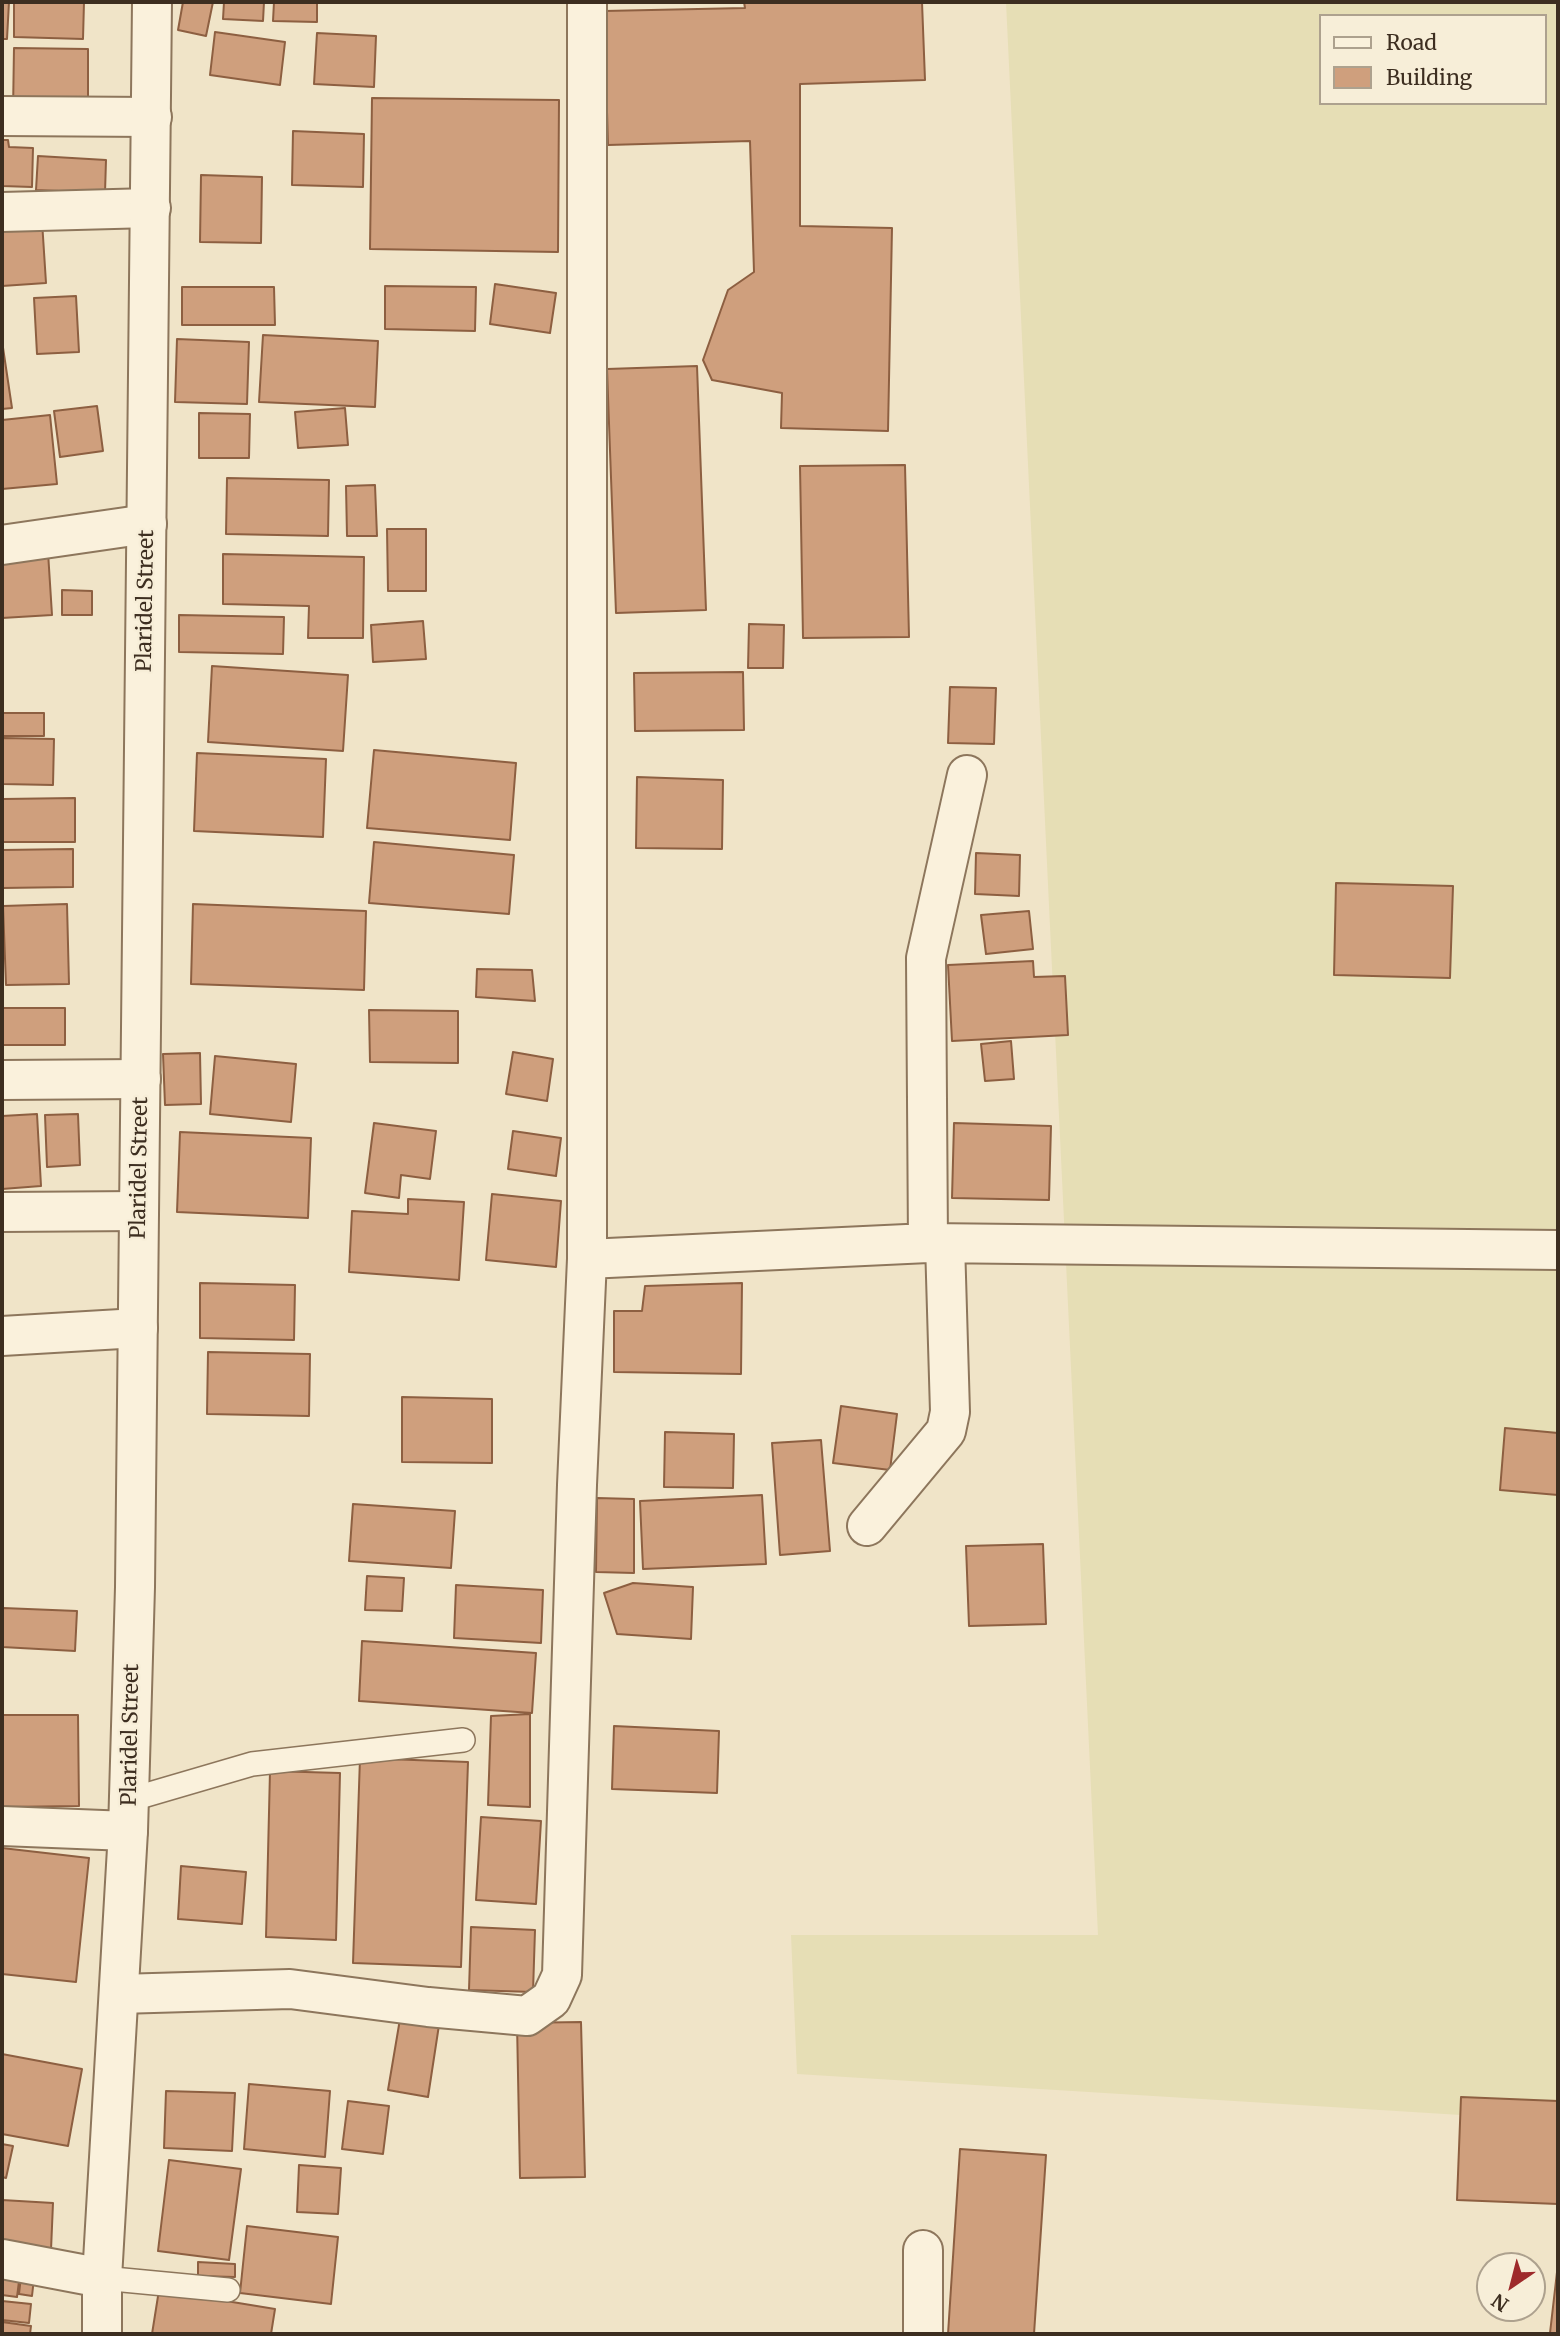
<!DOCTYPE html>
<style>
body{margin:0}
#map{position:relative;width:1560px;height:2336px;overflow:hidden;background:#f0e4c8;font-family:Merriweather,serif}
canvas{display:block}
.frame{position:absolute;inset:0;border:4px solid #3d2e20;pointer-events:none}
.legend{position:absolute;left:1319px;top:14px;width:228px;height:91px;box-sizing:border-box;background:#f7eed8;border:2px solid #ada18e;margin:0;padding:9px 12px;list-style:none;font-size:21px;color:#3d2e20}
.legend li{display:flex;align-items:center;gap:14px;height:35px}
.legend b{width:35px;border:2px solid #ada18e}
.north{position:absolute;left:1476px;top:2252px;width:70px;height:70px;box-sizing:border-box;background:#f7eed8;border:2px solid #ada18e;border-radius:50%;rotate:215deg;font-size:19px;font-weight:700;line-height:28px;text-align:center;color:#3d2e20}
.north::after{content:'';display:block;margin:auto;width:24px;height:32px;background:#9e2a2b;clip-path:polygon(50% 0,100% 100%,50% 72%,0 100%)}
</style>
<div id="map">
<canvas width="1560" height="2336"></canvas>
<div class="frame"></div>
<ul class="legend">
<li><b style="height:9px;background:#faf1dc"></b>Road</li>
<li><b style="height:19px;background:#cf9f7d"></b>Building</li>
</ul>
<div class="north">N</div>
</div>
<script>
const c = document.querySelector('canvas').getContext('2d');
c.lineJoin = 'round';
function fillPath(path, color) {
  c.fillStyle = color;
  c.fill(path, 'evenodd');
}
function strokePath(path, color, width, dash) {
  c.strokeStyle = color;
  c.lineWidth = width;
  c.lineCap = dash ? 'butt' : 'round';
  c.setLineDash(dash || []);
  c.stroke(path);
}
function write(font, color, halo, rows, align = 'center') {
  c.font = font + ' Merriweather,serif';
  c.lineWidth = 5;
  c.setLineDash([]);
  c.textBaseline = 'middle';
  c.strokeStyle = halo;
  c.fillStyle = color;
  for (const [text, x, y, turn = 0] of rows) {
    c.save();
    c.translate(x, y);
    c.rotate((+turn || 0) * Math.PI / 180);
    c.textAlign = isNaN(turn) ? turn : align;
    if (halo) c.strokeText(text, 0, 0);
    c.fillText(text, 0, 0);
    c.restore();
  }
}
const farmland = new Path2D(`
 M1006,2H1558V2121L797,2074L791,1935H1098ZM1320,16H1544V103H1320Z`);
const building = new Path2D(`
 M2,2H9L7,39H2Z
 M14,2H84L83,39L14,37Z
 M183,2H213L206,36L178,30Z
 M224,2H264L263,21L223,19Z
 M274,2H317V22L273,21Z
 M744,2H922L925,80L800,84V226L892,228L888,431L781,428L782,393L712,380L703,360L728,290L754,272L750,141L608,145L604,11L745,8Z
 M215,32L285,42L280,85L210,75Z
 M317,33L376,36L374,87L314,84Z
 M14,48L88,49V113L13,112Z
 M372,98L559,100L558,252L370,249Z
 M293,131L364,134L363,187L292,185Z
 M2,140H8L9,147L33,148L32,187L2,186Z
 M38,156L106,160L105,193L36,190Z
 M201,175L262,177L261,243L200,242Z
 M42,221L46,283L2,286V223Z
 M495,284L556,293L550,333L490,324Z
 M385,286L476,287L475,331L385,329Z
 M182,287H274L275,325H182Z
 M76,296L79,352L37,354L34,298Z
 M263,335L378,341L375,407L259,402Z
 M177,339L249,342L247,404L175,402Z
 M2,341L12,408L2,409Z
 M697,366L706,610L616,613L607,369Z
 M97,406L103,451L60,457L54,411Z
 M345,408L348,445L298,448L295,412Z
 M199,413L250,414L249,458H199Z
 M50,415L57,484L2,489V420Z
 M905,465L909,637L803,638L800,466Z
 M227,478L329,480L328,536L226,534Z
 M375,485L377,536H347L346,486Z
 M387,529H426V591H388Z
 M48,552L52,615L2,618V555Z
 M223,554L364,557L363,638H308L309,606L223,604Z
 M62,590L92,591V615H62Z
 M179,615L284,617L283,654L179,652Z
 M423,621L426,659L373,662L371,625Z
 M749,624L784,625L783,668H748Z
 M212,666L348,675L343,751L208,742Z
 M743,672L744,730L635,731L634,673Z
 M950,687L996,688L994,744L948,743Z
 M2,713H44V736H3Z
 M3,738L54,739L53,785L2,784Z
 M374,750L516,763L510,840L367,828Z
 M197,753L326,759L323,837L194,831Z
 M637,777L723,780L722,849L636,848Z
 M75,798V842H3V799Z
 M374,842L514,855L509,914L369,903Z
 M73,849V887L2,888V850Z
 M976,853L1020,855L1019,896L975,894Z
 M1336,883L1453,886L1450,978L1334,975Z
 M67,904L69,984L6,985L3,906Z
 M193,904L366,911L364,990L191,984Z
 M1029,911L1033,949L986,954L981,915Z
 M1033,961L1034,977L1065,976L1068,1035L952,1041L948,965Z
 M477,969L532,970L535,1001L476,997Z
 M2,1008H65V1045H2Z
 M369,1010L458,1011V1063L370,1062Z
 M1011,1041L1014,1079L985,1081L981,1044Z
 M513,1052L553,1059L547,1101L506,1094Z
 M200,1053L201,1104L165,1105L163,1054Z
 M215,1056L296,1064L291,1122L210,1114Z
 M37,1114L41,1186L2,1189V1116Z
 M78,1114L80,1165L47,1167L45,1115Z
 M374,1123L436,1131L430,1179L401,1175L399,1198L365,1193Z
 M954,1123L1051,1126L1049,1200L952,1198Z
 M513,1131L561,1138L556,1176L508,1169Z
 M180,1132L311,1138L308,1218L177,1212Z
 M492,1194L561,1201L556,1267L486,1260Z
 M408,1199L464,1202L459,1280L349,1272L352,1211L408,1214Z
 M200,1283L295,1285L294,1340L200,1338Z
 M742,1283L741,1374L614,1372V1311H642L645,1286Z
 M208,1352L310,1354L309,1416L207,1414Z
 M402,1397L492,1399V1463L402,1462Z
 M841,1406L897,1414L890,1470L833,1463Z
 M1505,1428L1558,1433V1495L1500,1490Z
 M665,1432L734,1434L733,1488L664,1487Z
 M821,1440L830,1551L780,1555L772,1443Z
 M762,1495L766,1564L643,1569L640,1501Z
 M597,1498L634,1499V1573L596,1572Z
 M353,1504L455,1511L451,1568L349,1561Z
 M1043,1544L1046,1624L969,1626L966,1546Z
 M367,1576L404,1578L402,1611L365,1610Z
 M633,1583L693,1587L691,1639L617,1634L604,1593Z
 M456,1585L543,1590L541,1643L454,1638Z
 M3,1608L77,1611L75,1651L2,1647Z
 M362,1641L536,1653L532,1713L359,1701Z
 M530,1714V1807L488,1805L491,1716Z
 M2,1715H78L79,1806L2,1807Z
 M614,1726L719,1731L717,1793L612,1789Z
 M360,1758L468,1762L461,1967L353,1963Z
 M270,1771L340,1773L336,1940L266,1937Z
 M481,1817L541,1821L536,1904L476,1900Z
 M2,1848L89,1858L76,1982L2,1974Z
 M181,1866L246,1872L242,1924L178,1919Z
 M471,1927L535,1930L533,1992L469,1990Z
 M400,2019L439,2025L428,2097L388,2090Z
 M581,2022L585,2177L520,2178L517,2023Z
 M2,2054L82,2069L68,2146L2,2134Z
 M249,2084L330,2091L325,2157L244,2149Z
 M166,2091L235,2093L232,2151L164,2148Z
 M1461,2097L1558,2101V2204L1457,2200Z
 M348,2101L389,2106L383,2154L342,2149Z
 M2,2144L13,2146L6,2178L2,2177Z
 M960,2149L1046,2155L1034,2334H948Z
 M169,2160L241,2169L229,2260L158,2251Z
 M299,2165L341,2168L338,2214L297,2212Z
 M2,2200L53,2203L51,2250L2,2248Z
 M247,2226L338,2237L331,2304L240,2293Z
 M198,2262L235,2264V2277L198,2276Z
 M2,2264L21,2266L17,2297L2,2295Z
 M22,2268L35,2269L32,2296L19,2294Z
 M1557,2272H1558V2333H1550Z
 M159,2290L275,2309L271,2334H152Z
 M2,2301L31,2304L29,2323L2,2320Z
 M2,2322L31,2326L30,2334H2Z`);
const service = new Path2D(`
 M129,1800L252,1764L463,1740
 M102,2278L228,2290`);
const minor = new Path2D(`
 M2,116L152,117
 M2,212L151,208
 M2,545L147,524
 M2,1080L141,1079
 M2,1212L139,1211
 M928,1243L1558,1250
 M587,1259L928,1243L926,958L967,775
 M2,1336L138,1328
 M867,1526L946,1431L950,1412L945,1243
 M2,1826L128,1831
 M119,1994L290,1989L428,2007L527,2016L551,1999L562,1975L577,1485L587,1259V2
 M923,2250V2334
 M2,2259L102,2278`);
const tertiary = new Path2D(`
 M102,2334V2278L128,1831L135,1587L152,2`);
const streetNames = [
 ["Plaridel Street",146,601,-89],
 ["Plaridel Street",140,1168,-89],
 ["Plaridel Street",131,1735,-89]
];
fillPath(farmland, '#e6deb5');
fillPath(building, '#cf9f7d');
strokePath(building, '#8d5f41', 2);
strokePath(service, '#8d765c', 26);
strokePath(minor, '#8d765c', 42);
strokePath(tertiary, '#8d765c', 42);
strokePath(service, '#faf1dc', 23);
strokePath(minor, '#faf1dc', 38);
strokePath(tertiary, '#faf1dc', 38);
write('21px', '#3d2e20', '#f7eed8', streetNames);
</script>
